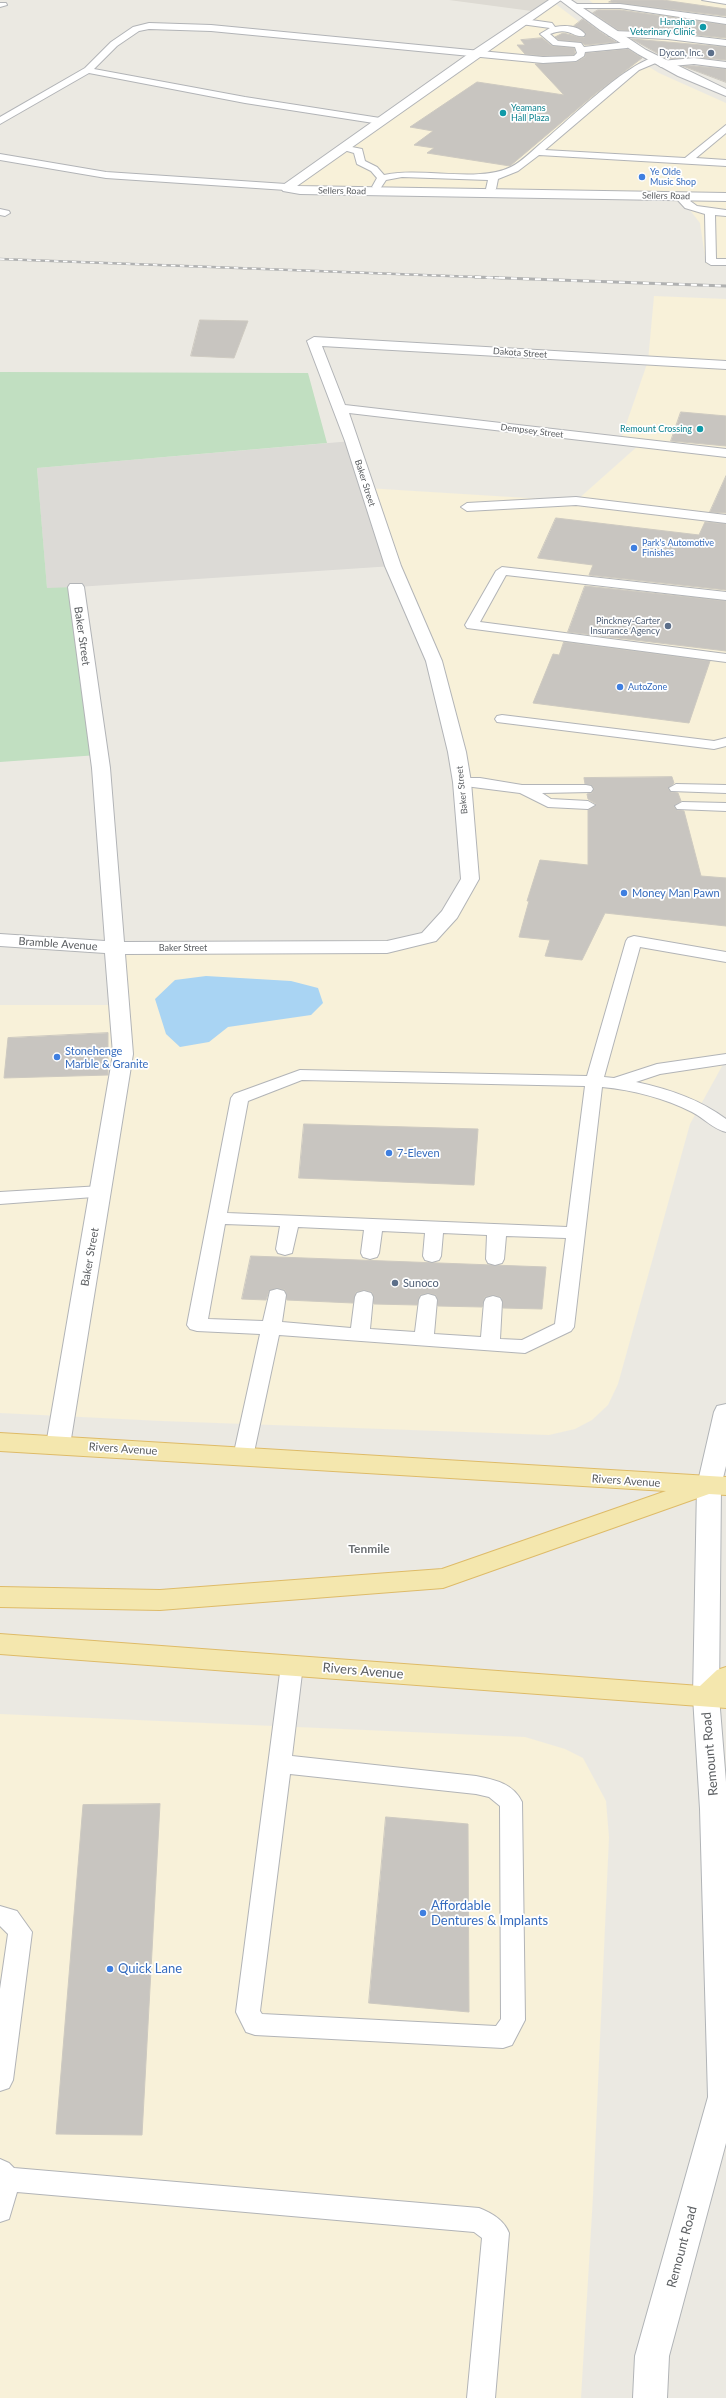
<!DOCTYPE html>
<style>
body{margin:0}
canvas{display:block;background:#ebe9e2}
</style>
<canvas width="726" height="2398"></canvas>
<script>
const c = document.querySelector('canvas').getContext('2d');
c.lineJoin = 'round';
function fillPath(path, color) {
  c.fillStyle = color;
  c.fill(path, 'evenodd');
}
function strokePath(path, color, width, dash) {
  c.strokeStyle = color;
  c.lineWidth = width;
  c.lineCap = dash ? 'butt' : 'round';
  c.setLineDash(dash || []);
  c.stroke(path);
}
function write(font, color, halo, rows, align = 'center') {
  c.font = font + ' Lato,sans-serif';
  c.lineWidth = 3.5;
  c.setLineDash([]);
  c.textBaseline = 'middle';
  c.strokeStyle = halo;
  c.fillStyle = color;
  for (const [text, x, y, turn = 0] of rows) {
    c.save();
    c.translate(x, y);
    c.rotate((+turn || 0) * Math.PI / 180);
    c.textAlign = isNaN(turn) ? turn : align;
    if (halo) c.strokeText(text, 0, 0);
    c.fillText(text, 0, 0);
    c.restore();
  }
}
const commercial = new Path2D(`
 M589,0H726V57L649,47Z
 M553,2L594,33L659,73L726,103V265L706,264L700,223L679,196L289,189Z
 M654,296L726,299V1059L690,1124L618,1384L608,1405L592,1420L575,1429L549,1435L162,1421L0,1413V1005H119L116,948L329,949L429,936L470,879L434,661L366,488L576,501L640,444L620,442L648,361Z
 M0,1714L525,1737L565,1749L583,1758L606,1801L609,1837L593,2196L581,2398H0Z`);
const industrial = new Path2D(`
 M352,441L393,566L47,589L37,468Z`);
const education = new Path2D(`
 M449,0H551L539,12Z`);
const green = new Path2D(`
 M0,372L308,373L327,443L37,468L47,588L76,587L98,755L0,762Z`);
const water = new Path2D(`
 M206,976L291,981L318,988L323,1003L311,1015L228,1027L209,1042L180,1047L166,1034L155,999L175,980Z`);
const building = new Path2D(`
 M613,0H663L726,9V16L609,2Z
 M598,10H620L726,25V38L668,32L618,30L593,13Z
 M583,19L599,31L616,42L585,45L581,42L559,40L555,37L563,33L584,38L586,33L574,26Z
 M542,38L552,46L574,48L575,53L573,55L543,56L525,54L517,45H525L521,40Z
 M632,39L726,47V60L694,57L668,59Z
 M628,49L642,58L595,94L510,166L427,153L434,148L414,145L433,131L410,127L477,82L564,95L535,64L576,62L585,57L586,53Z
 M683,66H694L726,69V82Z
 M200,320L248,321L234,358L191,356Z
 M681,412L726,416V446L671,441Z
 M726,476V513L710,512Z
 M556,518L699,535L705,522L726,524V590L589,575L593,565L538,558Z
 M585,586L726,601V651L568,632Z
 M564,642L710,661L689,723L533,703L553,654L559,655Z
 M672,777L674,783L668,789L671,792L678,793L681,801L674,807L677,810L684,811L701,876L726,878V926L605,913L582,960L545,956L550,940L519,937L529,901H527L540,860L588,865V810L596,804L588,799L587,794L592,793L594,788L591,785L585,784L584,778Z
 M108,1033V1075L4,1078L8,1038Z
 M304,1124L478,1129L474,1185L299,1178Z
 M251,1256L546,1267L542,1309L503,1308L501,1297L493,1295L485,1297L482,1307L438,1306L436,1295L428,1293L420,1295L417,1305L374,1304L372,1292L364,1290L356,1292L353,1303L287,1300L285,1290L277,1288L269,1291L266,1300L242,1299Z
 M160,1804L142,2135L56,2134L83,1805Z
 M386,1817L468,1824L469,2012L369,2003Z`);
const service = new Path2D(`
 M702,0H726V4Z
 M0,3H6L7,5L0,7Z
 M570,4H620L726,18V24L620,8H573L569,6Z
 M524,19L552,23L555,27C566,25 578,26 585,34L584,36C573,38 569,26 550,34L558,41L581,43L584,47L627,42L631,45L627,48L585,52L584,56L576,61L543,63L211,31L149,29L139,31L117,46L94,69L245,97L380,118L385,121L380,124L245,103L89,73L0,124V117L85,68L111,42L133,27L149,23L211,25L543,57L574,56L577,53L575,47L553,45L540,34L550,28L521,24V20Z
 M612,31L668,33L726,40V46L668,39L609,36L608,34Z
 M655,57L659,60L658,62L639,70L545,150L685,158L726,125V133L696,158L726,160V166L539,155L518,171L498,179L496,189L491,192L486,189L488,180L402,177L386,180L380,189L377,190L372,187L377,178L371,171L357,164L354,153L337,148L342,145L362,149L365,161L377,167L384,175C423,167 478,183 511,167C521,162 531,152 539,145C567,122 624,65 655,57Z
 M694,58L726,62V68L694,64L661,67L657,64L661,61Z
 M0,154L106,172L286,184L291,187L286,190L106,178L0,160Z
 M679,193L697,206L726,210V216L715,215L716,259H726V265H711L706,262L705,214L685,208L674,196Z
 M0,209L9,211L10,213L5,216L0,215Z
 M576,497L726,515V523L576,505L467,511L461,507L467,503Z
 M502,567L726,592V600L506,575L480,622L726,654V662L467,628L465,625L496,571Z
 M502,715L714,741L726,738V746L714,749L497,722L495,719L497,716Z
 M462,778H480L522,785H586L591,786L593,789L591,792L542,793L551,799L588,801L595,805L588,809L548,807L520,793L457,785L455,782Z
 M676,784L726,785V793L671,791L669,788Z
 M682,802L726,803V811L677,809L675,806Z
 M634,936L726,952V962L640,947L604,1077L614,1078L657,1064L726,1054V1064L660,1074L636,1082C669,1089 699,1099 726,1119V1132C713,1129 704,1118 692,1112C664,1098 633,1090 602,1087L574,1327L571,1331L525,1353L279,1335L253,1457L250,1462L243,1464L236,1462L233,1457L260,1334L197,1331L190,1329L187,1325L231,1098L234,1094L300,1070L587,1076L626,941L628,938ZM302,1080L585,1086L567,1227L227,1213L248,1101ZM225,1224L280,1226L276,1249L278,1253L285,1255L292,1253L298,1227L364,1230L361,1253L363,1257L370,1259L377,1257L379,1253L382,1231L425,1233L423,1256L425,1260L432,1262L439,1260L441,1256L443,1233L487,1235L486,1259L488,1263L495,1265L502,1263L504,1259L506,1236L566,1238L555,1324L522,1340L500,1339L502,1302L500,1298L493,1296L486,1298L484,1302L481,1337L434,1334L437,1300L435,1296L428,1294L421,1296L419,1300L415,1332L370,1329L373,1297L371,1293L364,1291L357,1293L355,1297L351,1328L282,1322L286,1295L284,1291L277,1289L270,1291L263,1321L208,1319Z
 M101,1186L107,1188L110,1192L107,1196L0,1204V1192Z
 M292,1657L300,1659L303,1665L292,1756L476,1776C495,1780 513,1783 522,1802L525,2020L512,2045L503,2048L255,2035L246,2032L236,2012L281,1665L284,1659ZM290,1774L476,1794L489,1797L500,1806L501,2019L496,2026L262,2014L260,2011Z
 M0,1906L17,1911L32,1932L13,2080L9,2088L0,2091V1989L8,1934L0,1926Z
 M0,2159L9,2163L14,2168L479,2208C492,2213 504,2220 509,2233L495,2398H467L482,2238L474,2232L17,2192L9,2219L0,2222Z`);
const minor = new Path2D(`
 M549,0H561L297,186L726,193V201L300,194L283,191L281,188L283,185L471,52Z
 M314,337L726,361V369L322,346L345,405L726,449V457L349,413L401,566L442,661L466,752L471,782L479,879L457,918L436,941L387,953L125,954L133,1054L70,1445L67,1451L58,1454L49,1451L46,1445L113,1054L105,953L0,946V934L105,941L92,768L68,587L70,584H82L84,587L110,768L124,942L387,941L422,933L442,911L461,879L453,782L448,752L426,661L385,566L345,441L307,341Z`);
const tertiary = new Path2D(`
 M560,0H571L646,50L726,89V96L678,76L638,54L600,30Z`);
const secondary = new Path2D(`
 M726,1404V1466L721,1486L719,1697L726,1782V2143L669,2356L667,2398H633L635,2356L708,2097L700,1809L693,1697L697,1486L714,1412L717,1406Z`);
const primary = new Path2D(`
 M0,1433L726,1477V1495L709,1494L443,1588L160,1610L0,1607V1587L160,1590L442,1569L666,1491L0,1451Z
 M0,1634L700,1686L717,1670L726,1667V1708L0,1654Z`);
const railFar1 = new Path2D(`
 M0,259L502,278`);
const rail = new Path2D(`
 M475,277L726,286`);
const markers = [
 [703,27,4,"#0f9aa8"],
 [711,53,4,"#5c6f8a"],
 [503,113,4,"#0f9aa8"],
 [642,177,4,"#3f7fe0"],
 [700,429,4,"#0f9aa8"],
 [634,548,4,"#3f7fe0"],
 [668,626,4,"#5c6f8a"],
 [620,687,4,"#3f7fe0"],
 [624,893,4,"#3f7fe0"],
 [57,1057,4,"#3f7fe0"],
 [389,1153,4,"#3f7fe0"],
 [395,1283,4,"#5c6f8a"],
 [423,1913,4,"#3f7fe0"],
 [110,1969,4,"#3f7fe0"]
];
const farCulturenames = [
 ["Hanahan",695,22],
 ["Veterinary Clinic",695,32],
 ["Yeamans",511,108,"left"],
 ["Hall Plaza",511,118,"left"],
 ["Remount Crossing",692,429]
];
const farServicenames = [
 ["Dycon, Inc.",703,53],
 ["Pinckney-Carter",660,621],
 ["Insurance Agency",660,631]
];
const farShopnames = [
 ["Ye Olde",650,172],
 ["Music Shop",650,182],
 ["Park's Automotive",642,543],
 ["Finishes",642,553],
 ["AutoZone",628,687]
];
const farStreetnames = [
 ["Sellers Road",342,191,1],
 ["Sellers Road",666,196,1],
 ["Dakota Street",520,353,4],
 ["Dempsey Street",532,431,7],
 ["Baker Street",365,483,72],
 ["Baker Street",462,790,-96],
 ["Baker Street",183,948]
];
const streetNames = [
 ["Baker Street",82,636,82],
 ["Bramble Avenue",58,944,4],
 ["Baker Street",90,1257,-80],
 ["Rivers Avenue",123,1449,4],
 ["Rivers Avenue",626,1481,4]
];
const shopNames = [
 ["Money Man Pawn",632,893],
 ["Stonehenge",65,1051],
 ["Marble & Granite",65,1064],
 ["7-Eleven",397,1153]
];
const serviceNames = [
 ["Sunoco",403,1283]
];
const neighbourhoodNames = [
 ["Tenmile",369,1549]
];
const nearStreetnames = [
 ["Rivers Avenue",363,1671,5],
 ["Remount Road",710,1754,-95],
 ["Remount Road",682,2247,-75]
];
const nearShopnames = [
 ["Affordable",431,1906],
 ["Dentures & Implants",431,1921],
 ["Quick Lane",118,1969]
];
fillPath(commercial, '#f8f1d9');
fillPath(industrial, '#dcdad6');
fillPath(education, '#dddad3');
fillPath(green, '#c1dfc1');
fillPath(water, '#a9d4f3');
fillPath(building, '#c8c5c0');
strokePath(building, '#cecac1', 1);
strokePath(service, '#b2b4b7', 2);
strokePath(minor, '#b2b4b7', 2);
strokePath(tertiary, '#b2b4b7', 2);
strokePath(secondary, '#b1b4b7', 2);
strokePath(primary, '#debb68', 2);
fillPath(service, '#fff');
fillPath(minor, '#fff');
fillPath(tertiary, '#fff');
fillPath(secondary, '#fff');
fillPath(primary, '#f4e7ae');
strokePath(railFar1, '#b0b1b1', 2.5);
strokePath(rail, '#b0b1b1', 3);
strokePath(railFar1, '#fff', 1.5, [4.5]);
strokePath(rail, '#fff', 2, [6]);
for (const [x, y, r, color] of markers) {
  const dot = new Path2D();
  dot.arc(x, y, r, 0, 2 * Math.PI);
  c.fillStyle = color;
  c.fill(dot);
  strokePath(dot, '#fff', 1.5);
}
write('9px', '#0d838f', '#fff', farCulturenames, 'right');
write('9px', '#4e5e75', '#fff', farServicenames, 'right');
write('9px', '#366cbe', '#fff', farShopnames, 'left');
write('9px', '#5a5d60', '#fff', farStreetnames);
write('11px', '#5a5d60', '#fff', streetNames);
write('11px', '#366cbe', '#fff', shopNames, 'left');
write('11px', '#4e5e75', '#fff', serviceNames, 'left');
write('bold 12px', '#6b6f72', '#fff', neighbourhoodNames);
write('13px', '#5a5d60', '#fff', nearStreetnames);
write('13px', '#366cbe', '#fff', nearShopnames, 'left');
</script>
